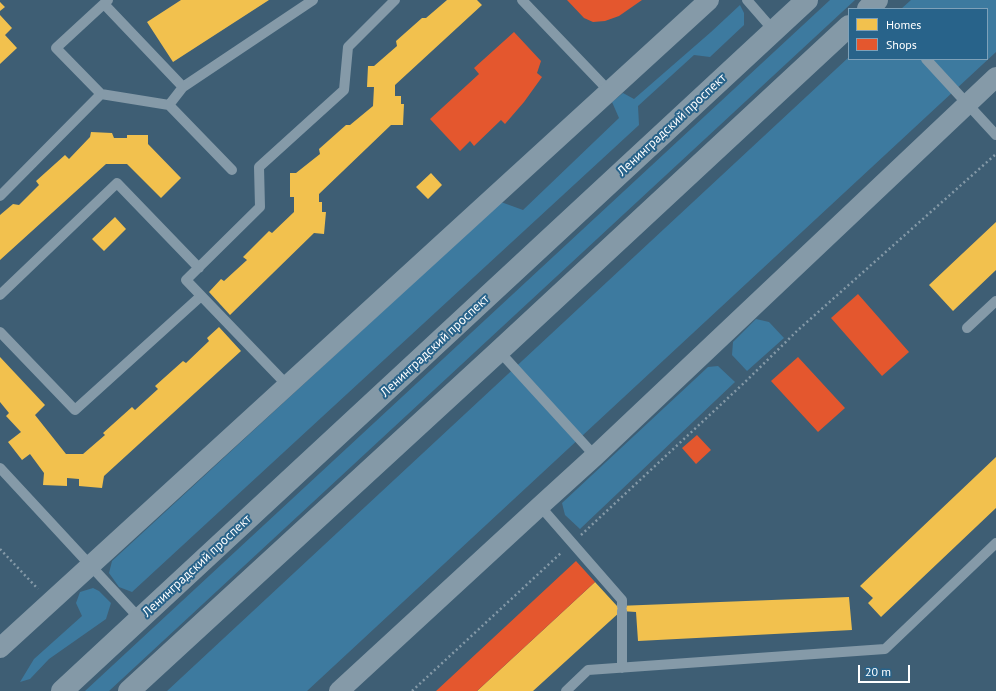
<!DOCTYPE html>
<meta charset="utf-8">
<style>
body{margin:0}
#map{position:relative;width:996px;height:691px;overflow:hidden;background:#3e5e74;font-family:"PT Sans",sans-serif}
canvas{display:block}
.legend{position:absolute;left:848px;top:8px;width:140px;height:52px;box-sizing:border-box;background:#28638a;border:1px solid #7ea1b9;margin:0;padding:5px 7px;list-style:none;font-size:12px;color:#fff}
.legend li{display:flex;align-items:center;gap:8px;height:20px}
.legend b{width:20px;border:1px solid #7ea1b9}
.scale{position:absolute;left:858px;top:665px;width:52px;height:18px;box-sizing:border-box;border:2px solid #fff;border-top:0;padding-left:5px;font-size:12px;line-height:14px;white-space:nowrap;color:#fff;-webkit-text-stroke:3px #28638a;paint-order:stroke}
</style>
<div id="map">
<canvas width="996" height="691"></canvas>
<ul class="legend">
<li><b style="height:11px;background:#f2c14e"></b>Homes</li>
<li><b style="height:11px;background:#e4572e"></b>Shops</li>
</ul>
<div class="scale">20 m</div>
</div>
<script>
const c = document.querySelector('canvas').getContext('2d');
c.lineJoin = 'round';
function fillPath(path, color) {
  c.fillStyle = color;
  c.fill(path, 'evenodd');
}
function strokePath(path, color, width, dash) {
  c.strokeStyle = color;
  c.lineWidth = width;
  c.lineCap = dash ? 'butt' : 'round';
  c.setLineDash(dash || []);
  c.stroke(path);
}
function write(font, color, halo, rows, align = 'center') {
  c.font = font + ' "PT Sans",sans-serif';
  c.lineWidth = 4;
  c.setLineDash([]);
  c.textBaseline = 'middle';
  c.strokeStyle = halo;
  c.fillStyle = color;
  for (const [text, x, y, turn = 0] of rows) {
    c.save();
    c.translate(x, y);
    c.rotate((+turn || 0) * Math.PI / 180);
    c.textAlign = isNaN(turn) ? turn : align;
    if (halo) c.strokeText(text, 0, 0);
    c.fillText(text, 0, 0);
    c.restore();
  }
}
const green = new Path2D(`
 M830,0H855L109,691H85Z
 M911,0H996V52L307,691H167L849,57V59H987V9H901Z
 M740,5L744,13V25L710,57L694,55L638,106L639,125L132,592L119,587L109,573L112,561L501,202L523,210L619,118L612,102L623,93L634,99L711,32Z
 M756,319L769,322L784,338L747,371L732,355L733,342Z
 M718,366L735,382L580,529L565,515L562,503L708,367Z
 M93,588L99,591L111,603L106,619L49,659L30,679L20,682L34,659L82,616L76,603L80,592Z`);
const homes = new Path2D(`
 M181,0H269L173,62L147,22Z
 M447,0H477L482,5L395,85V96H401V104H404L403,125H391L319,194V202H322V212H326L324,234L314,233L230,315L209,292L221,279L224,281L247,260L243,257L269,231L272,233L294,212V197H290V173H296L320,154L319,149L346,125H350L373,106L374,87H367L368,66H374L397,46L396,41L422,18H426Z
 M0,2L5,7L0,11Z
 M0,15L12,28L5,35L17,48L0,64Z
 M91,132L112,133L114,138H127V135H148V144L181,178L161,198L127,164H106L0,260V215L13,204L19,205L39,185L36,181L65,155L69,159L90,137Z
 M431,173L442,185L428,199L416,187Z
 M115,217L126,229L104,251L92,239Z
 M996,222V270L953,311L929,285Z
 M219,327L241,351L104,476L102,488L79,486V479L67,478V486L43,485L44,473L30,454L22,460L8,442L21,432L6,416L9,413L0,402V357L45,405L35,415L66,454H83L105,435L103,433L132,407L135,410L158,389L155,386L183,361L186,363L209,341L207,338Z
 M996,457V508L881,617L868,603L873,598L860,586Z
 M595,582L617,606L849,597L852,630L638,641L636,612L621,611L533,691H477Z`);
const shops = new Path2D(`
 M567,0H642L619,16L605,21L593,22L584,18Z
 M514,32L541,61L537,73L542,77L524,102L505,124L501,120L474,146L470,141L460,151L430,119L479,74L474,68Z
 M858,294L909,352L882,376L831,318Z
 M798,357L845,408L818,432L771,381Z
 M697,435L711,450L696,464L682,448Z
 M576,561L595,582L477,691H436Z`);
const path = new Path2D(`
 M581,535L744,383L798,330L996,154
 M0,549L38,589
 M412,691L562,552`);
const lane = new Path2D(`
 M522,0L609,91
 M747,0L774,31
 M104,4L183,87L313,0
 M926,59L996,135
 M101,94L169,105L232,170
 M169,105L183,87
 M0,196L101,94L56,48L108,0
 M0,295L117,183L199,268
 M967,328L996,301
 M0,332L75,410L201,296
 M499,351L595,456
 M288,386L186,280L260,207L259,167L344,90L348,47L395,0
 M0,468L140,619
 M540,506L622,600V606
 M622,611V668
 M566,691L588,670L885,649L996,543`);
const street = new Path2D(`
 M0,648L709,0
 M339,691L540,506L595,456L996,77`);
const primary = new Path2D(`
 M868,9L877,0
 M62,691L807,0
 M129,691L499,351L849,26`);
const streetNames = [
 ["Ленинградский проспект",672,125,-43],
 ["Ленинградский проспект",435,346,-43],
 ["Ленинградский проспект",197,566,-43]
];
fillPath(green, '#3d7a9f');
fillPath(homes, '#f2c14e');
fillPath(shops, '#e4572e');
strokePath(path, '#859aa8', 2.5, [2, 3]);
strokePath(lane, '#859aa8', 10);
strokePath(street, '#859aa8', 20);
strokePath(primary, '#8499a7', 22);
write('13px', '#fff', '#28638a', streetNames);
</script>
